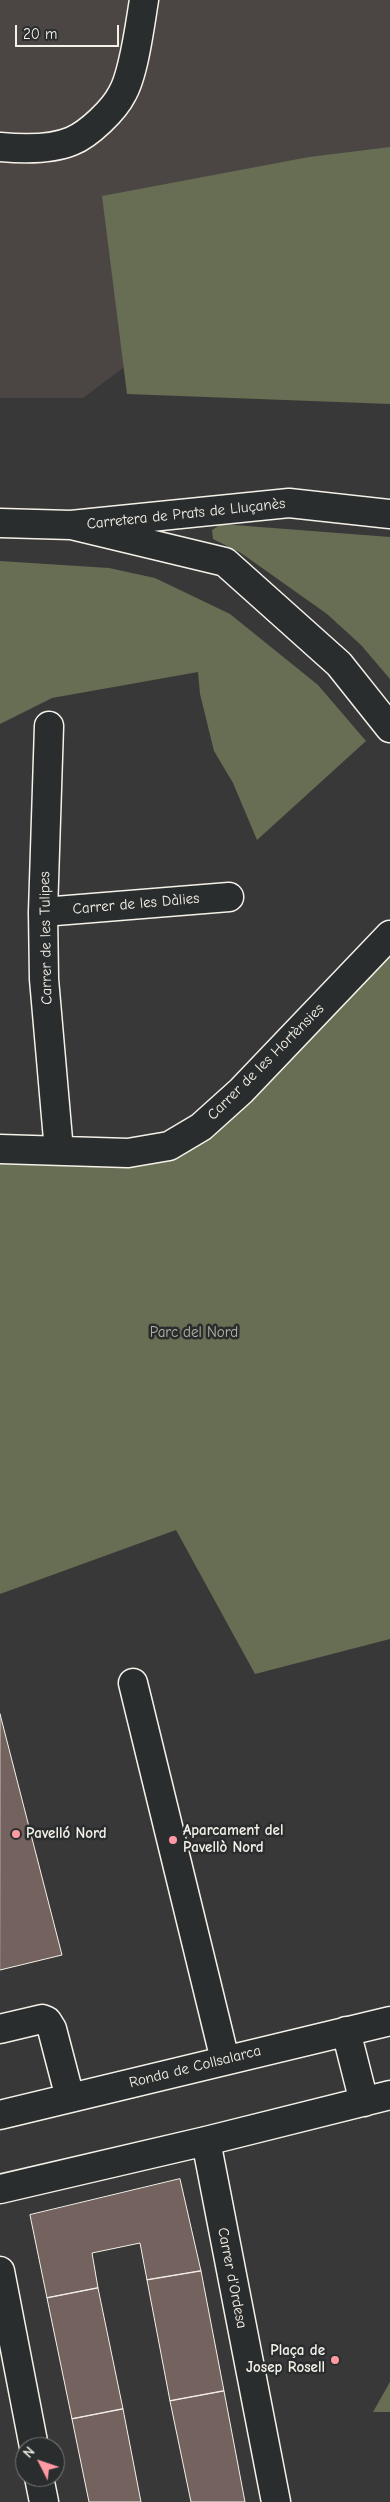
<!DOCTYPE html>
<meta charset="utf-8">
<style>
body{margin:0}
#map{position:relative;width:390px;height:2502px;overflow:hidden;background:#393838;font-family:"Comic Neue",sans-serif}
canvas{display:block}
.north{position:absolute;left:15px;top:2437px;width:50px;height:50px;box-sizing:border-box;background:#2a2d2e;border:1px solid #7b7b78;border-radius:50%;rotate:311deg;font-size:14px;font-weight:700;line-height:20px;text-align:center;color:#f4f1e8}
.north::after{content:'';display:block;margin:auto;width:18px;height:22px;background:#ff9aa2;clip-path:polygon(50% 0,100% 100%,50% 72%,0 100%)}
.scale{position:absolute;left:15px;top:25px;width:104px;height:22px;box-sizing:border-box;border:2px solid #f4f1e8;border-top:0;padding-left:6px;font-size:15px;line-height:18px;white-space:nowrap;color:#f4f1e8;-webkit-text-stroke:4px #2a2d2e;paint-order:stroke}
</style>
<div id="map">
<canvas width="390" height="2502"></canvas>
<div class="north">N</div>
<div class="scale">20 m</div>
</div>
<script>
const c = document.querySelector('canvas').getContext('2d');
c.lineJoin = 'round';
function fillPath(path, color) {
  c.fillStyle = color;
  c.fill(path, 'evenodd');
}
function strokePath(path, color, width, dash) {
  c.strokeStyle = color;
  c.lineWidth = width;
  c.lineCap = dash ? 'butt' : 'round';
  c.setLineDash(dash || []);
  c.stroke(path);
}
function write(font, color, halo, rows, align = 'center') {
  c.font = font + ' "Comic Neue",sans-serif';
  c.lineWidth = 5;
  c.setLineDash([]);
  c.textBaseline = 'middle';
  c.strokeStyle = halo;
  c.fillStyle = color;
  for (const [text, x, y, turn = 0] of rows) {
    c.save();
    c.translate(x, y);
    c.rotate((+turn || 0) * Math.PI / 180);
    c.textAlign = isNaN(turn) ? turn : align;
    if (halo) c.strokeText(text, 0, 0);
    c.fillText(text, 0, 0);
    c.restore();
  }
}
const built = new Path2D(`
 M0,0H390V167L83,398H0Z`);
const green = new Path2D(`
 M390,147V404L127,394L102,196L309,157Z
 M221,524L390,537V679L361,645L327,614L241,553L213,539L212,530Z
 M0,561L109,568L155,578L230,614L318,685L366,741L257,840L233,783L214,751L200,694L198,672L52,698L0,724Z
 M390,932V1639L255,1674L176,1530L0,1594V1148L182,1139Z
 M390,2382V2412H373Z`);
const building = new Path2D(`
 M0,1714L62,1955L0,1970Z
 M180,2179L201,2271L147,2280L140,2243L92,2253L98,2288L47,2298L30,2215Z
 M201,2271L224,2391L170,2401L147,2280Z
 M98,2288L123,2409L72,2419L47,2298Z
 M224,2391L245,2502H191L170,2401Z
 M123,2409L141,2502H89L72,2419Z`);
const minor = new Path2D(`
 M0,147C22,149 51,150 72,141C89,134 114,110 122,94C134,74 140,24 144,0
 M0,523L71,525L289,503L390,514
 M71,525L225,562L339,664L390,728
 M49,726L43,912L44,979L59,1151
 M43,912L229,897
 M0,1149L128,1153L169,1146L201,1127L241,1091L390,935
 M133,1683L225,2060
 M0,2029L42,2019L47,2021L52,2029L70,2098
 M346,2031L364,2102
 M0,2115L390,2021
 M206,2141L276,2502
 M0,2189L206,2141L390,2095
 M0,2271L34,2447
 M39,2477L44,2502`);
const markers = [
 [16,1834,5,"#ff9aa2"],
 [173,1840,5,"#ff9aa2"],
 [335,2360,5,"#ff9aa2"]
];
const streetNames = [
 ["Carretera de Prats de Lluçanès",186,514,-6],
 ["Carrer de les Dàlies",136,904,-5],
 ["Carrer de les Tulipes",46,938,-91],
 ["Carrer de les Hortènsies",266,1062,-45],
 ["Ronda de Collsalarca",195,2067,-14],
 ["Carrer d'Ordesa",232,2278,79]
];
const parkNames = [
 ["Parc del Nord",194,1333]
];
const poiNames = [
 ["Aparcament del",183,1831],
 ["Pavellò Nord",183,1848],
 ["Pavelló Nord",26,1834],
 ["Plaça de",325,2351,"right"],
 ["Josep Rosell",325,2368,"right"]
];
fillPath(built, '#4b4543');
fillPath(green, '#676e54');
fillPath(building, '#74625e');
strokePath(building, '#f4f1e8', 1);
strokePath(minor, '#f4f1e8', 31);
strokePath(minor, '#2a2d2e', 28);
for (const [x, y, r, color] of markers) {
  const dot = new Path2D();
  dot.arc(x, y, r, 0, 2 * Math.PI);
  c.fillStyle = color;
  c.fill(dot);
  strokePath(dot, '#2a2d2e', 2);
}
write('15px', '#f4f1e8', '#2a2d2e', streetNames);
write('15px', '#b5b6a5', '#2a2d2e', parkNames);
write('bold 15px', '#f4f1e8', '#2a2d2e', poiNames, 'left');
</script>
